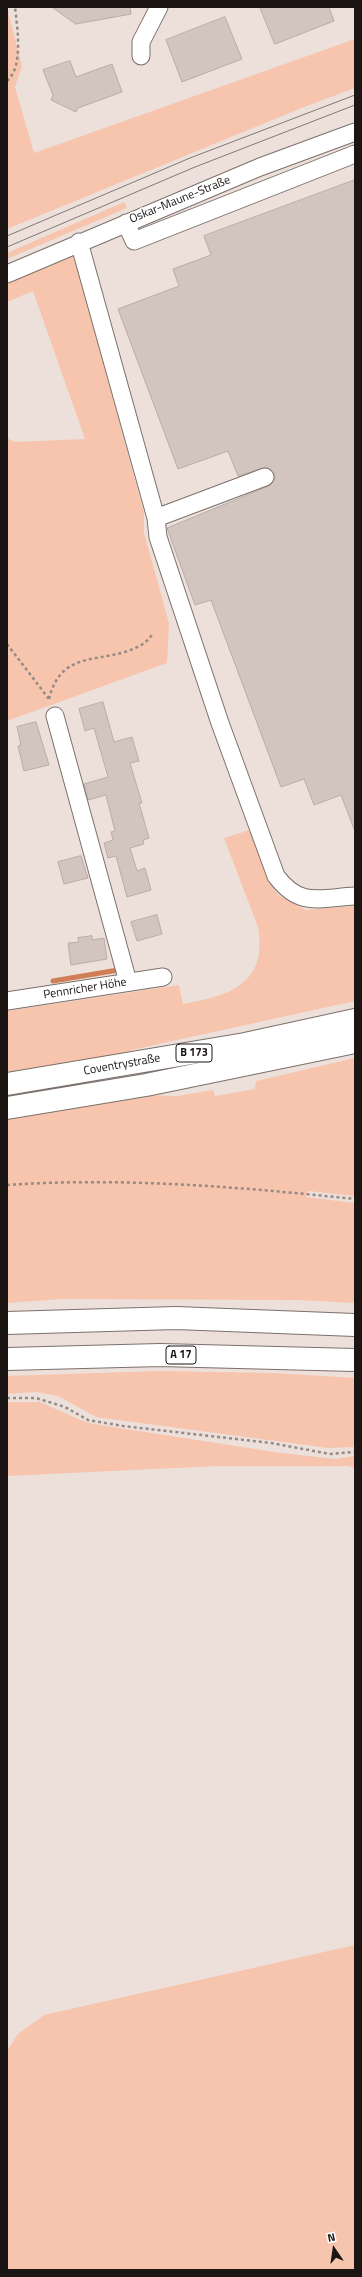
<!DOCTYPE html>
<meta charset="utf-8">
<style>
body{margin:0}
#map{position:relative;width:362px;height:2277px;overflow:hidden;background:#ede0da;font-family:"Titillium Web",sans-serif}
canvas{display:block}
.frame{position:absolute;inset:0;border:8px solid #1b1614;pointer-events:none}
.north{position:absolute;left:314px;top:2229px;width:40px;height:40px;-webkit-text-stroke:3px #fff;paint-order:stroke;rotate:347deg;font-size:11px;font-weight:700;line-height:16px;text-align:center;color:#1b1614}
.north::after{content:'';display:block;margin:auto;width:14px;height:18px;background:#1b1614;clip-path:polygon(50% 0,100% 100%,50% 72%,0 100%)}
</style>
<div id="map">
<canvas width="362" height="2277"></canvas>
<div class="frame"></div>
<div class="north">N</div>
</div>
<script>
const c = document.querySelector('canvas').getContext('2d');
c.lineJoin = 'round';
function fillPath(path, color) {
  c.fillStyle = color;
  c.fill(path, 'evenodd');
}
function strokePath(path, color, width, dash) {
  c.strokeStyle = color;
  c.lineWidth = width;
  c.lineCap = dash ? 'butt' : 'round';
  c.setLineDash(dash || []);
  c.stroke(path);
}
function write(font, color, halo, rows, align = 'center') {
  c.font = font + ' "Titillium Web",sans-serif';
  c.lineWidth = 3.5;
  c.setLineDash([]);
  c.textBaseline = 'middle';
  c.strokeStyle = halo;
  c.fillStyle = color;
  for (const [text, x, y, turn = 0] of rows) {
    c.save();
    c.translate(x, y);
    c.rotate((+turn || 0) * Math.PI / 180);
    c.textAlign = isNaN(turn) ? turn : align;
    if (halo) c.strokeText(text, 0, 0);
    c.fillText(text, 0, 0);
    c.restore();
  }
}
const green = new Path2D(`
 M7,7L22,66L15,87L34,153L355,39V88L304,107L7,229Z
 M124,202L127,208L7,259V253Z
 M73,253L144,513V533L169,623L167,663L7,721V438L15,442L85,439L33,291L7,302V282Z
 M250,830L268,879L278,895L306,910L355,906V1001L136,1049L95,1062L7,1076V1011L179,985L183,1004C229,996 268,984 258,927L224,838Z
 M355,1058V1196L308,1191L306,1197L355,1203V1303L299,1300L62,1299L7,1303V1117L143,1095L177,1096L213,1090L215,1096L255,1089L256,1081Z
 M158,1371L274,1373L355,1378V1447L328,1448L96,1417L58,1396L36,1392L7,1394V1376Z
 M7,1402H40L85,1422L100,1425L281,1453L336,1459L355,1456V1468L348,1466H218L7,1476Z
 M355,1945V2270H7V2051L18,2034L44,2015Z`);
const stream = new Path2D(`
 M53,981L118,970`);
const building = new Path2D(`
 M52,7H130L131,14L76,24Z
 M260,7H329L334,21L275,44Z
 M225,17L242,59L182,82L166,40Z
 M70,61L76,77L112,64L122,92L78,108L76,112L51,100L53,95L43,70Z
 M355,180V828L354,829L341,795L314,805L304,779L281,787L211,600L195,605L167,528L269,486L275,479L274,473L266,467L238,476L228,451L178,469L118,309L179,286L173,269L211,255L204,236Z
 M103,702L114,742L132,737L139,761L130,763L142,803H139L149,838L143,840L144,844L130,848L137,871L145,868L151,890L127,897L116,856L108,858L104,843L113,840L111,832L115,831L106,795L88,800L84,784L108,777L94,728L85,731L79,709Z
 M36,722L49,765L24,771L18,746L21,745L17,727Z
 M81,856L88,878L64,884L58,862Z
 M157,915L162,934L137,941L131,922Z
 M92,936V940L104,938L107,959L71,965L68,943L79,942L78,938Z`);
const path = new Path2D(`
 M7,81C24,66 17,27 15,7
 M7,644L49,699
 M49,699C62,646 105,666 141,645C146,643 149,638 153,634
 M7,1185C122,1177 240,1187 355,1199
 M7,1398H36L65,1407L88,1420L123,1426L271,1443L330,1454L355,1452`);
const minor = new Path2D(`
 M141,56V42L159,7
 M126,223L134,241L355,154
 M79,242L156,518L265,477
 M7,274L260,167L355,132
 M156,518L158,537L220,723L276,876C300,908 319,898 355,896
 M55,716L128,982
 M7,1001L163,977`);
const highway = new Path2D(`
 M7,1084L245,1044L355,1020
 M7,1108L146,1085L355,1042
 M7,1323L176,1318L355,1325
 M7,1359L160,1355L355,1360`);
const tram = new Path2D(`
 M7,236L190,158L355,95
 M7,247L195,167L355,105`);
const shields = [
 [194,1053,36],
 [181,1355,30]
];
const shieldNames = [
 ["B 173",194,1053],
 ["A 17",181,1355]
];
const streetNames = [
 ["Oskar-Maune-Straße",180,200,-22],
 ["Pennricher Höhe",85,989,-9],
 ["Coventrystraße",122,1065,-10]
];
fillPath(green, '#f7c5ad');
strokePath(stream, '#cf7e55', 5);
fillPath(building, '#d2c5bf');
strokePath(building, '#b8aca6', 1);
strokePath(minor, '#7b706b', 19);
strokePath(highway, '#7b706b', 24);
strokePath(path, '#948a86', 2.5, [3, 3]);
strokePath(minor, '#fff', 17);
strokePath(highway, '#fff', 22);
strokePath(tram, '#807874', 1);
for (const [x, y, w] of shields) {
  const box = new Path2D();
  box.roundRect(x - w / 2, y - 9, w, 18, 3);
  c.fillStyle = '#fff';
  c.fill(box);
  strokePath(box, '#1b1614', 1);
}
write('bold 11px', '#1b1614', null, shieldNames);
write('12px', '#1b1614', '#fff', streetNames);
</script>
